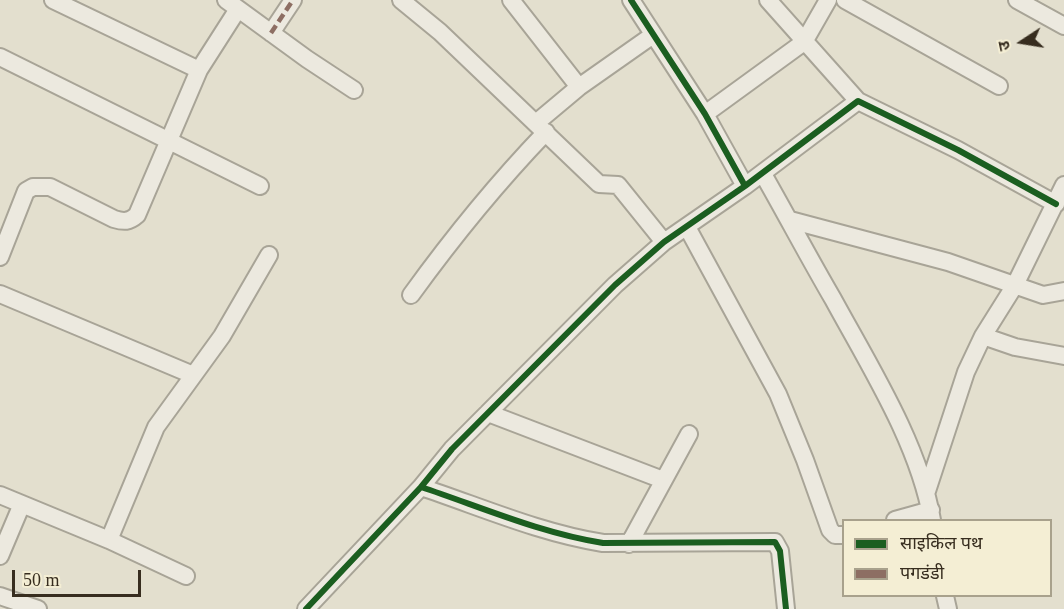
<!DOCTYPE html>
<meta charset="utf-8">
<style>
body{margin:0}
#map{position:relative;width:1064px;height:609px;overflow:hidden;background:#e3dfce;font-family:"Times New Roman","Noto Sans Devanagari",serif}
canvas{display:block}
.legend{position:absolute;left:842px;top:519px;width:210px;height:78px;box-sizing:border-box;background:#f4eed4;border:2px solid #a8a18c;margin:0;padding:8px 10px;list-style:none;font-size:18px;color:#372d1f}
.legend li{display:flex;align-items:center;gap:12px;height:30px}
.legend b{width:30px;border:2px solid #a8a18c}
.north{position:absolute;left:992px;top:12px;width:60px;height:60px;-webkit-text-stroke:4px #f4eed4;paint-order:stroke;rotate:258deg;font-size:16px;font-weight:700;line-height:24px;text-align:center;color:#372d1f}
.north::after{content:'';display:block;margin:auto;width:21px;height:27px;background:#372d1f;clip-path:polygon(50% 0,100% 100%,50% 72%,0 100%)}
.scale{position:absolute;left:12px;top:570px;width:129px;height:27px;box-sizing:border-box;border:3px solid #372d1f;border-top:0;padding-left:8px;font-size:18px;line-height:21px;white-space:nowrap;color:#372d1f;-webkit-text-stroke:4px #f4eed4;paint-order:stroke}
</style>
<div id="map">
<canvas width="1064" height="609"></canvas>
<ul class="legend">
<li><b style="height:8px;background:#1b5e20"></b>साइकिल पथ</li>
<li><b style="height:8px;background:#8d6e63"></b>पगडंडी</li>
</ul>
<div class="north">उ</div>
<div class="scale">50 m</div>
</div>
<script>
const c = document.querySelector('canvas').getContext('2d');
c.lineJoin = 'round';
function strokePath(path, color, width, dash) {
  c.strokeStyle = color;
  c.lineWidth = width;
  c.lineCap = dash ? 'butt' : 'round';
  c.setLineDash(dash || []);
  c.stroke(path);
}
const street = new Path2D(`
 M53,0L199,70
 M226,0L307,59L354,90
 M401,0L440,32L599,184L618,185L664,242
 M511,0L579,87
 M631,0L705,114L745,186L858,101L958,150L1056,204
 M768,0L858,101
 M845,0L999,86
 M1017,0L1064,26
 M271,33L293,0
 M0,57L260,186
 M705,114L804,42L828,0
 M536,123L579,87L653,35
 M763,174C787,216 809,258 833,299C870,367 919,444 932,520
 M790,220L948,262L1043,295L1064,291
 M687,227L778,394L805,460L830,530L835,535H844
 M0,257L26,191L33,187H50L114,219C124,222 129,222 137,215L199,70L238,9
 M0,294L193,375
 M411,295C453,237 497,183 546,132
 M983,336L1015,347L1064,356
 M488,413L663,480
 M421,487L452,449L615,285L664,242L745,186
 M927,491L966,372L983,336L1015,285L1064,185
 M0,495L109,540L186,576
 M895,520L931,510
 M109,540L156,427L222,336L269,255
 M629,544L689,434
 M0,556L22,504
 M0,596L38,609
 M945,596L948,609
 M306,609L421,487C481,507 540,533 603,543L775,542L780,551L786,609`);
const quiet = new Path2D(`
 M271,33L293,0`);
const cycleway = new Path2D(`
 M631,0L705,114L745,186L858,101L958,150L1056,204
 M421,487L452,449L615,285L664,242L745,186
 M306,609L421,487C481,507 540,533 603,543L775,542L780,551L786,609`);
strokePath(street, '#a8a497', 20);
strokePath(street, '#ece9df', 16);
strokePath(quiet, '#8d6e63', 4.5, [9, 4.5]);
strokePath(cycleway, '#1b5e20', 6);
</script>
